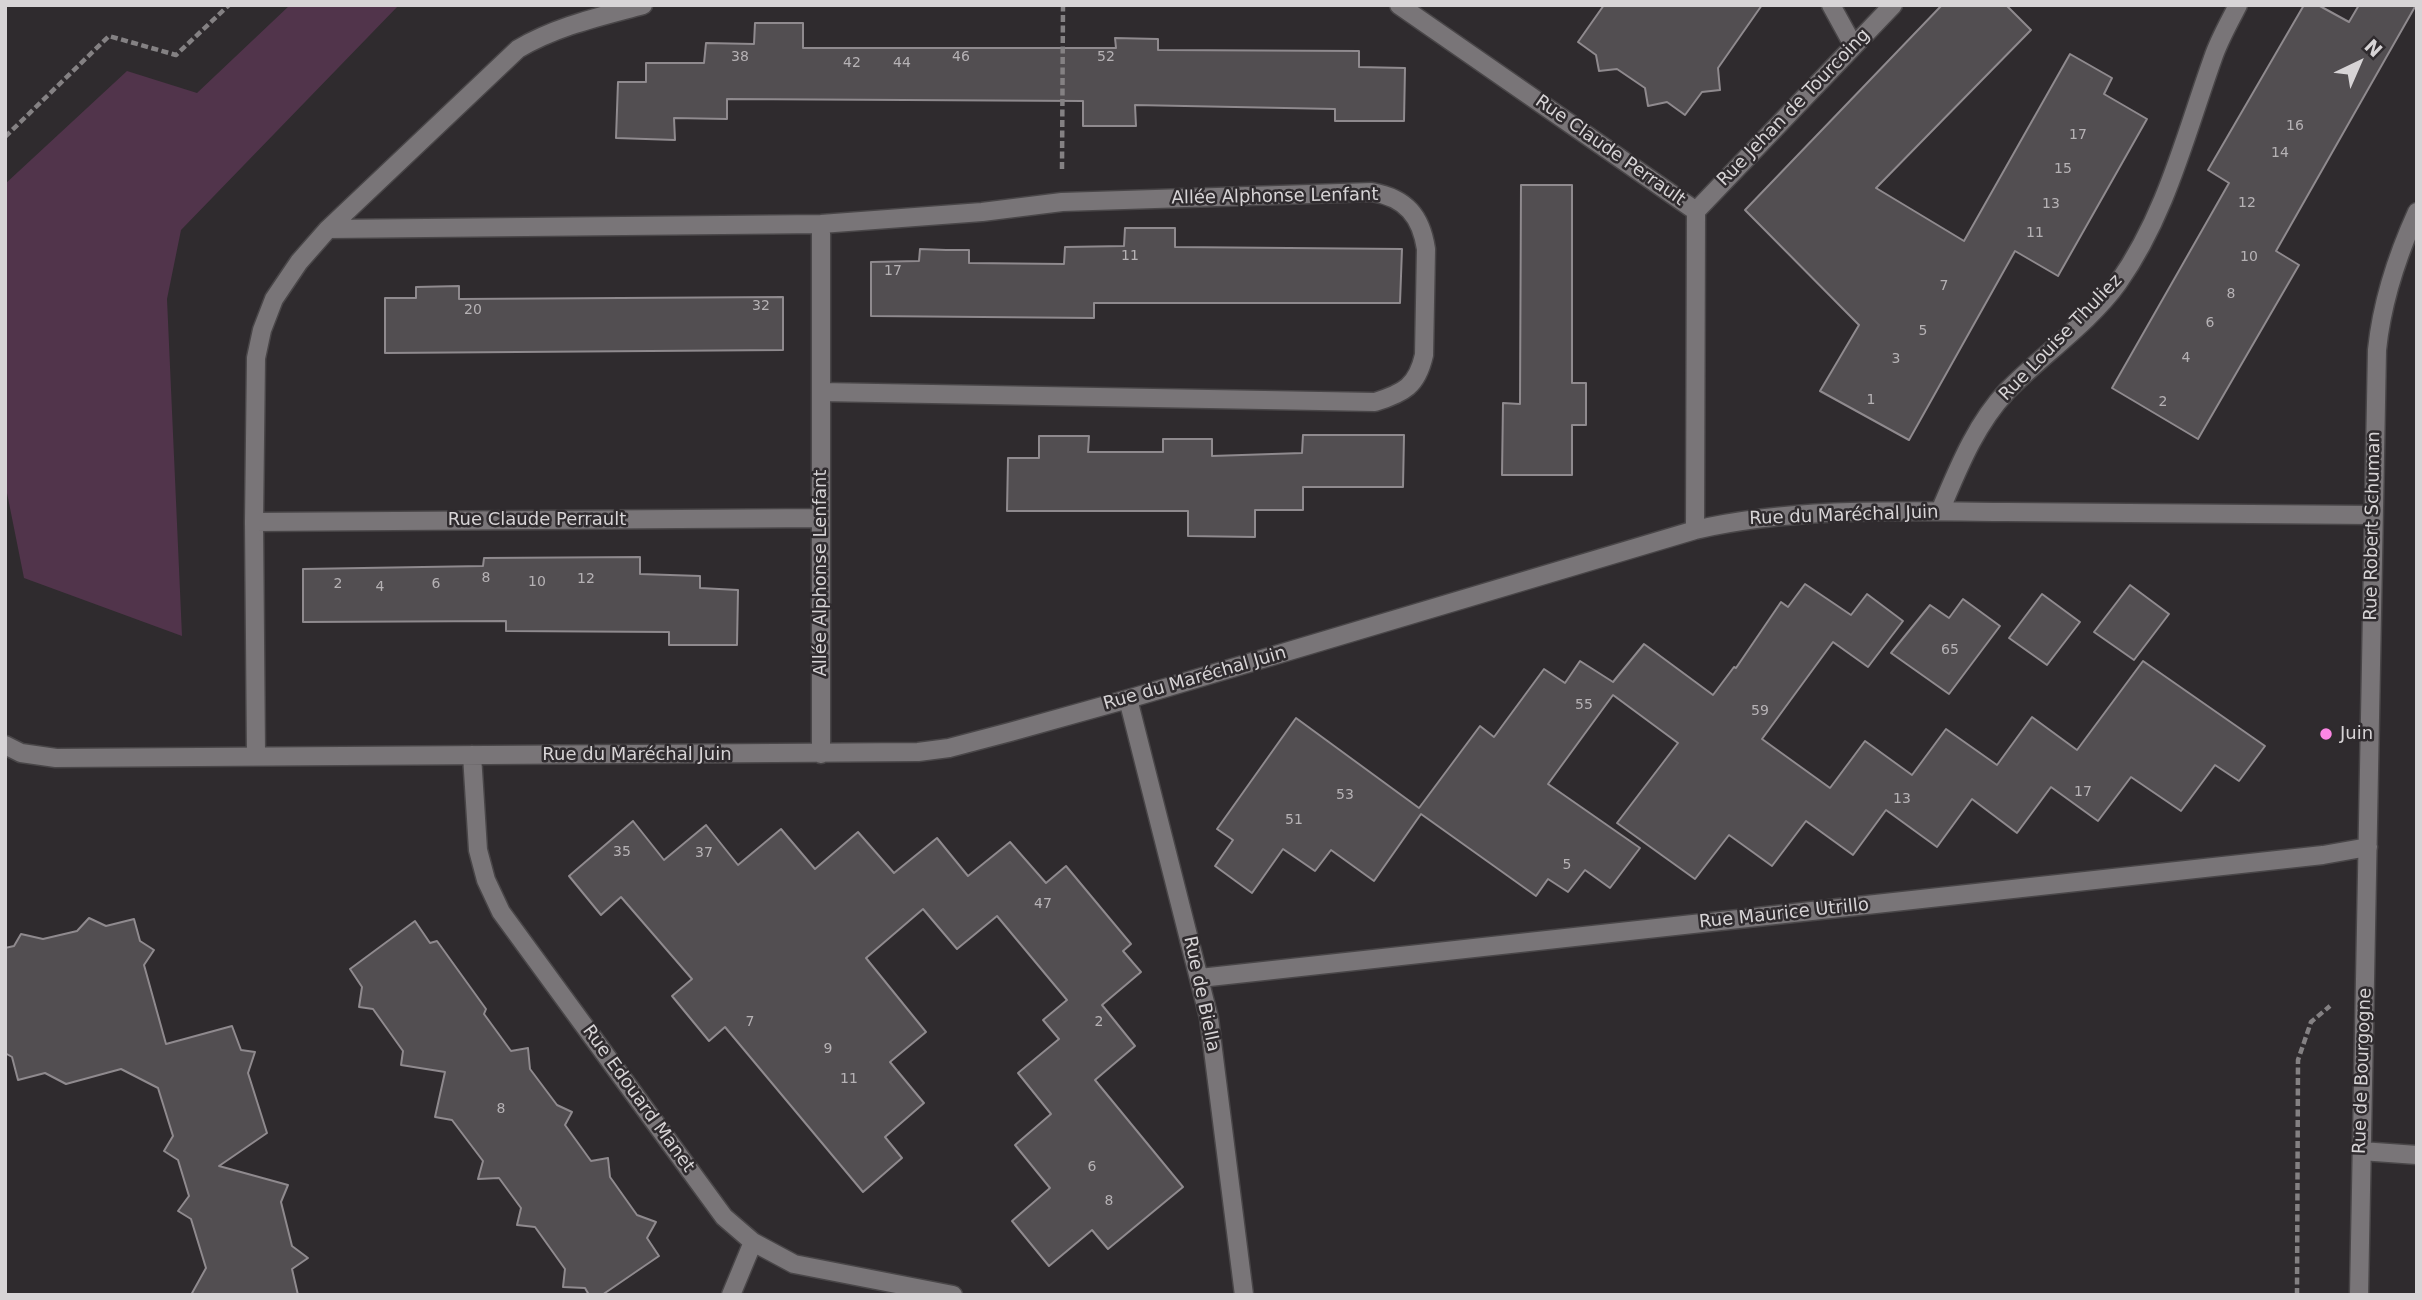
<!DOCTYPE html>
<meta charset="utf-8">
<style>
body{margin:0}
#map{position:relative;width:2422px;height:1300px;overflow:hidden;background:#2f2b2e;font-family:"DejaVu Sans",sans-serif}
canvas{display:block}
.frame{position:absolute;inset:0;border:7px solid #d7d4d6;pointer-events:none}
.north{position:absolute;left:2324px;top:28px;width:70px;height:70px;-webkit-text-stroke:5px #2f2b2e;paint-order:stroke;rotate:44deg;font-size:19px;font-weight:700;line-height:28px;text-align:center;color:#d7d4d6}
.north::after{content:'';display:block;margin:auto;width:24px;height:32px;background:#d7d4d6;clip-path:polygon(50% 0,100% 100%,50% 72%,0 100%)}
</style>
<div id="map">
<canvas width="2422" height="1300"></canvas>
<div class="frame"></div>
<div class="north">N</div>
</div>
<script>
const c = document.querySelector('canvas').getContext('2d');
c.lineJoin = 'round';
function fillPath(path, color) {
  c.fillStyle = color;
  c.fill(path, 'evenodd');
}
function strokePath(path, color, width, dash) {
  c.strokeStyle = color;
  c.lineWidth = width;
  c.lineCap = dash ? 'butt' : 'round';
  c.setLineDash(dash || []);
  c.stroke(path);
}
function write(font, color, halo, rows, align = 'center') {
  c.font = font + ' "DejaVu Sans",sans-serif';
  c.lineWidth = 5;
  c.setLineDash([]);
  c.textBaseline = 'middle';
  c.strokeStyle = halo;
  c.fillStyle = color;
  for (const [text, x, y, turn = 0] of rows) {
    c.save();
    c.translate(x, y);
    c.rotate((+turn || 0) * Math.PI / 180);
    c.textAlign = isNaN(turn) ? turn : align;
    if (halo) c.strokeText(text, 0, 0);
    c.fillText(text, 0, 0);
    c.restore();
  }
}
const green = new Path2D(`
 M290,5H399L181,230L167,299L182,636L24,578L5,483V184L127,71L197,93Z`);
const building = new Path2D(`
 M1604,5H1762L1718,68L1720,90L1702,92L1685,115L1667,102L1648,106L1645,88L1617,69L1599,71L1596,55L1578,42Z
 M1942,5H2006L2031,30L1876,188L1964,241L2070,54L2112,78L2104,94L2147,119L2058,276L2015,251L1909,440L1820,391L1859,325L1745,210Z
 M2304,5H2318L2349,22L2359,5H2416L2276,251L2299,265L2198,439L2112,388L2229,183L2208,170Z
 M755,23H803V48H1116L1115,38L1158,39V50L1359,51V67L1405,68L1404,121H1335V109L1135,105L1136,126H1083V101L727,99V119L674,118L675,140L616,138L618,82H646V63H704L706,43L754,44Z
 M1521,185H1572V383H1586V425H1572V475H1502L1503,403L1520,404Z
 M1125,228H1175V247L1402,249L1400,303H1094V318L871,316V262L919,261L920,249L946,250H969V263L1064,264L1065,247L1124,246Z
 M459,286V299L783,297V350L385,353V298H416V287Z
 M1303,435H1404L1403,487H1303V510H1255V537L1188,536V511H1007L1008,458H1039V436H1089L1088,452H1163V439H1212V456L1302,453Z
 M640,557V574L700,576V588L738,590L737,645H669V632L506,631V621L303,622V569L483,566L484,558Z
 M1805,584L1851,615L1867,594L1903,621L1868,667L1833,642L1762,739L1830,788L1865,741L1912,775L1946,729L1997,765L2032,717L2077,750L2143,661L2265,746L2239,781L2215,765L2181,811L2131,777L2098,821L2051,787L2017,833L1972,799L1937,847L1886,810L1853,855L1806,821L1772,866L1729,835L1695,879L1617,823L1678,743L1613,695L1548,784L1640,848L1610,888L1585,870L1568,892L1548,879L1536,896L1421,814L1374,881L1331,850L1315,871L1283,849L1252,893L1215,866L1233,840L1217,829L1296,718L1419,808L1480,726L1494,737L1544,669L1565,683L1580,661L1613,682L1644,644L1713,695L1734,667L1736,668L1781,602L1788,607Z
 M2130,585L2169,614L2134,660L2094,632Z
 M2042,594L2080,622L2047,665L2009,638Z
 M1963,599L2000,626L1949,694L1891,653L1930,605L1949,618Z
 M633,821L664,860L706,825L738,865L781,829L815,869L858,832L894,873L937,838L968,876L1010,842L1046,883L1066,866L1131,944L1123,951L1141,972L1102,1005L1135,1046L1095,1080L1183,1187L1108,1249L1092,1230L1049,1266L1012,1221L1050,1188L1015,1145L1051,1114L1018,1073L1059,1039L1043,1020L1067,1000L997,916L957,949L923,909L866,958L926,1032L890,1062L924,1103L885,1137L902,1158L863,1192L725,1027L709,1041L672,996L692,979L621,897L601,915L569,876Z
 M89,918L106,926L134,919L140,941L154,950L144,965L166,1044L232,1026L241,1050L255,1052L248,1073L267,1133L219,1166L288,1185L281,1202L292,1246L308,1258L292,1269L298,1295H191L206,1268L191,1219L178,1211L189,1196L178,1160L164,1151L173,1136L158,1088L121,1069L66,1084L45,1073L18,1080L12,1057L5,1053V948L14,946L21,934L43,939L77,931Z
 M415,921L430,943L437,941L486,1009L484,1014L511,1051L528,1048L530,1069L557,1105L572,1112L565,1125L591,1161L608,1158L610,1177L637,1215L656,1222L647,1238L659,1256L602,1295H589L585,1288L563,1287L565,1269L535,1227L517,1225L521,1208L499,1178L478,1179L483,1161L452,1120L435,1117L445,1072L401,1065L403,1051L373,1009L359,1007L362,987L350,969Z`);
const path = new Path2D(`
 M5,137L109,36L176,55L229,5
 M1062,169L1063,5
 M2297,1295L2298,1060L2311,1022L2330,1006`);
const minor = new Path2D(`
 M1399,5L1696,211L1695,530
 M1831,5L1853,45
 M1696,211L1893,5
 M821,224V754
 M328,229L821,224L982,212L1062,202L1372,192C1406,198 1421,216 1426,249L1424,355C1417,386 1404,393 1375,402L821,392
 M1940,511C1958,469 1975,425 2007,391C2041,356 2090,322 2118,283C2166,215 2185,136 2213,58C2219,40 2229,23 2238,5
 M254,522L821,518
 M1128,699L1209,1018L1244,1295
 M5,745L21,753L56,758L918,752L949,748L1010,732L1128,699L1695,530C1794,507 1904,511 2006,512C2129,513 2251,514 2373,515
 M256,755L254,522L256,358L262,330L274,299L299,262L328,229L518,49C557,26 599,17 643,5
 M472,755L478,850L486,880L501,912L724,1217L753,1242L794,1264L953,1295
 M1200,978L2323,855L2368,847
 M2361,1151L2417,1155
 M731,1295L753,1242
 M2359,1295L2377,350C2382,301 2397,256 2417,212`);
const markers = [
 [2326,734,7,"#fc86e4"]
];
const numberNames = [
 ["38",740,57],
 ["46",961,57],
 ["52",1106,57],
 ["42",852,63],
 ["44",902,63],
 ["16",2295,126],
 ["17",2078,135],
 ["14",2280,153],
 ["15",2063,169],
 ["12",2247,203],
 ["13",2051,204],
 ["11",2035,233],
 ["11",1130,256],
 ["10",2249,257],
 ["17",893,271],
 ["7",1944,286],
 ["8",2231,294],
 ["32",761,306],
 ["20",473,310],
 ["6",2210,323],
 ["5",1923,331],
 ["4",2186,358],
 ["3",1896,359],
 ["1",1871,400],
 ["2",2163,402],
 ["8",486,578],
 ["12",586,579],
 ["10",537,582],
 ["2",338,584],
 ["6",436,584],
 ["4",380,587],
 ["65",1950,650],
 ["55",1584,705],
 ["59",1760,711],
 ["17",2083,792],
 ["53",1345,795],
 ["13",1902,799],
 ["51",1294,820],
 ["35",622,852],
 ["37",704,853],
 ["5",1567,865],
 ["47",1043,904],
 ["7",750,1022],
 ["2",1099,1022],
 ["9",828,1049],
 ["11",849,1079],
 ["8",501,1109],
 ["6",1092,1167],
 ["8",1109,1201]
];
const streetNames = [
 ["Rue Jehan de Tourcoing",1794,108,-46],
 ["Rue Claude Perrault",1610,151,35],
 ["Allée Alphonse Lenfant",1275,197,-1],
 ["Rue Louise Thuliez",2061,338,-46],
 ["Rue du Maréchal Juin",1844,516,-2],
 ["Rue Claude Perrault",537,520],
 ["Rue Robert Schuman",2373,526,-89],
 ["Allée Alphonse Lenfant",821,573,-90],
 ["Rue du Maréchal Juin",1195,679,-16],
 ["Rue du Maréchal Juin",637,755],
 ["Rue Maurice Utrillo",1784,914,-6],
 ["Rue de Biella",1201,994,78],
 ["Rue de Bourgogne",2363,1071,-88],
 ["Rue Edouard Manet",638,1099,54]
];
const poiNames = [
 ["Juin",2340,734]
];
fillPath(green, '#51344b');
fillPath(building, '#524e51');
strokePath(building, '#8f8a8e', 2);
strokePath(minor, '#494648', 21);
strokePath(path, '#848183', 4.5, [7, 3.5]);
strokePath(minor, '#797578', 18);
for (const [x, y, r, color] of markers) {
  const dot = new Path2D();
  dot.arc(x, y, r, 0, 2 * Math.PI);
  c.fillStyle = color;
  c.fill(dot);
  strokePath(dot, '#2f2b2e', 2.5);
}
write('14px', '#b6b2b5', null, numberNames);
write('18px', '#d7d4d6', '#2f2b2e', streetNames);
write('18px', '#d7d4d6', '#2f2b2e', poiNames, 'left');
</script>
